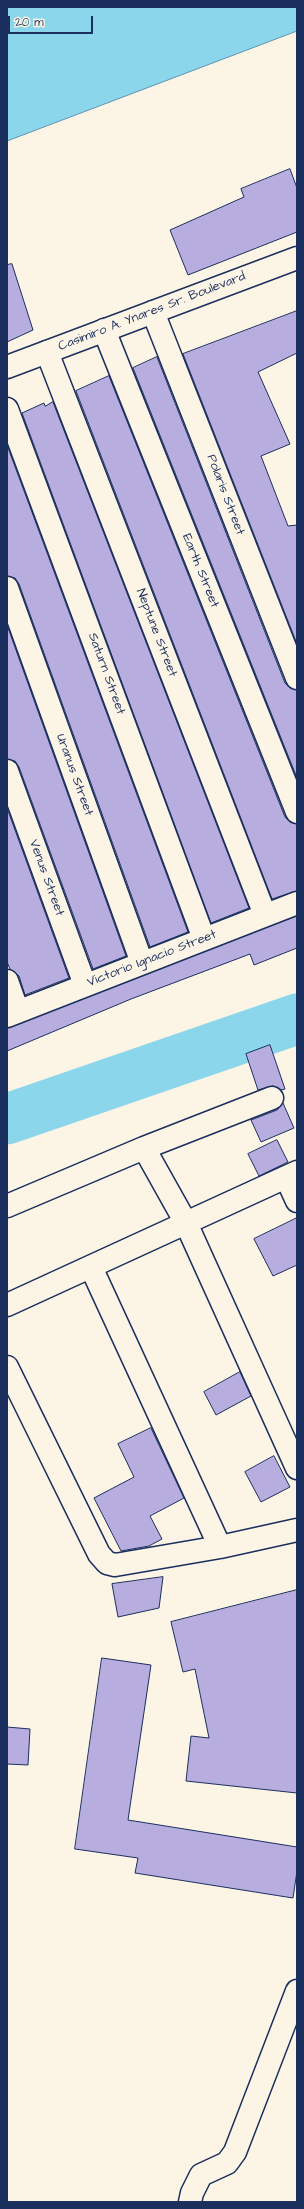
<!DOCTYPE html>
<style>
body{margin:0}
#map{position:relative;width:304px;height:2209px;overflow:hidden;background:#fcf5e5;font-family:"Architects Daughter",sans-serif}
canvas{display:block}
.frame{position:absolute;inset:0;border:8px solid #1b2f5e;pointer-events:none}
.scale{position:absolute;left:8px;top:16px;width:85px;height:18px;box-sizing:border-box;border:2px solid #1b2f5e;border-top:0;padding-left:5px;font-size:12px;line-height:14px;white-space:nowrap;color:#1b2f5e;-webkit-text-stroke:3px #fcf5e5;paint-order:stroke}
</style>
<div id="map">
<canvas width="304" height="2209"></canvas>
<div class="frame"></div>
<div class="scale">20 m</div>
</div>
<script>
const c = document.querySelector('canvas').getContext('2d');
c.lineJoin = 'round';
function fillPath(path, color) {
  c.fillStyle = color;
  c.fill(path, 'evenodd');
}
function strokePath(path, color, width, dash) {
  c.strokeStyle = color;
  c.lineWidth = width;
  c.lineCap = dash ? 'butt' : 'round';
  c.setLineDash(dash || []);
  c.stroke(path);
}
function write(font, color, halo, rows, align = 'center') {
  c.font = font + ' "Architects Daughter",sans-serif';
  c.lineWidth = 4;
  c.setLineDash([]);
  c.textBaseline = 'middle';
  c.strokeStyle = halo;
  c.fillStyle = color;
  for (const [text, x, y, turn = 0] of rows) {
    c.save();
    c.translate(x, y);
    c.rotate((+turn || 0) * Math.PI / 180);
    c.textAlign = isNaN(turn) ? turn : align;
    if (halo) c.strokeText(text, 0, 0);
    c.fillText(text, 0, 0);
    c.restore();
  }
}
const water = new Path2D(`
 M7,7H297V31L7,141Z`);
const river = new Path2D(`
 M7,1119L297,1019`);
const building = new Path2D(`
 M290,169L297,188V232L188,275L170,230L244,197L241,189Z
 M12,264L33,330L7,342V265Z
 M297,311V353L258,372L290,444L261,456L288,526L297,525V644L183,354Z
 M157,357L285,683L290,688L297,690V778L133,368Z
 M109,376L285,817L290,822L297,824V891L272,899L76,391Z
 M53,402L249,908L211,923L22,413L44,403L45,406Z
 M7,445L188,932L150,947L19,584L15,578L7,576Z
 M7,625L126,956L93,969L19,767L15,761L7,759Z
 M7,808L69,978L25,995L19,976L10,969L7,962Z
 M297,916V948L254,965L250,954L131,999L7,1051V1028Z
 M270,1045L285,1089L281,1090L273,1086L258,1090L246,1054Z
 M283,1103L294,1128L261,1142L251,1120L277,1110Z
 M277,1140L288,1162L259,1176L248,1154Z
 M297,1218V1265L273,1276L254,1239Z
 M240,1372L251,1396L216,1415L204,1392Z
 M151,1428L184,1498L150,1516L162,1539L149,1546L121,1551L94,1498L134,1477L118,1444Z
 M274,1456L290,1487L261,1502L245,1472Z
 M163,1577L159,1608L118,1617L112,1584Z
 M297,1590V1793L186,1781L191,1736L209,1738L195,1669L183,1672L171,1622Z
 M102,1658L151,1665L128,1820L297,1847V1871L293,1898L135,1873L138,1858L75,1849Z
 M7,1727L30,1729L28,1765L7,1764Z`);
const minor = new Path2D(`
 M153,312L297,678
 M104,330L297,812
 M47,352L265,915
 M7,409L204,939
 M7,588L142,963
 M7,771L85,985
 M7,981L18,1012
 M7,1016L297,903
 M144,1148L186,1223L297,1468
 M286,1177L297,1201
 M7,1206L144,1148L272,1098
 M91,1267L220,1547
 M7,1305L297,1172
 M7,1367L99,1554L107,1563L115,1565L220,1547L297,1530
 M190,2202L192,2193L201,2175L227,2163L235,2152L297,1991`);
const secondary = new Path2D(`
 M7,367L297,258`);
const streetNames = [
 ["Casimiro A. Ynares Sr. Boulevard",152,312,-21],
 ["Polaris Street",225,495,69],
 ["Earth Street",200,571,68],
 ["Neptune Street",156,633,69],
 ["Saturn Street",106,674,70],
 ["Uranus Street",74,775,70],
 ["Venus Street",46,878,70],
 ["Victorio Ignacio Street",152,959,-21]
];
fillPath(water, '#8bd6eb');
strokePath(water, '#5e93b3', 1);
strokePath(river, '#8bd6eb', 51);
fillPath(building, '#b7addf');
strokePath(building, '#1b2f5e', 1);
strokePath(minor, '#1b2f5e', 25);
strokePath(secondary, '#1b2f5e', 25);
strokePath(minor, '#fcf5e5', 22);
strokePath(secondary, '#fcf5e5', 22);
write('13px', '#1b2f5e', '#fcf5e5', streetNames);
</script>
